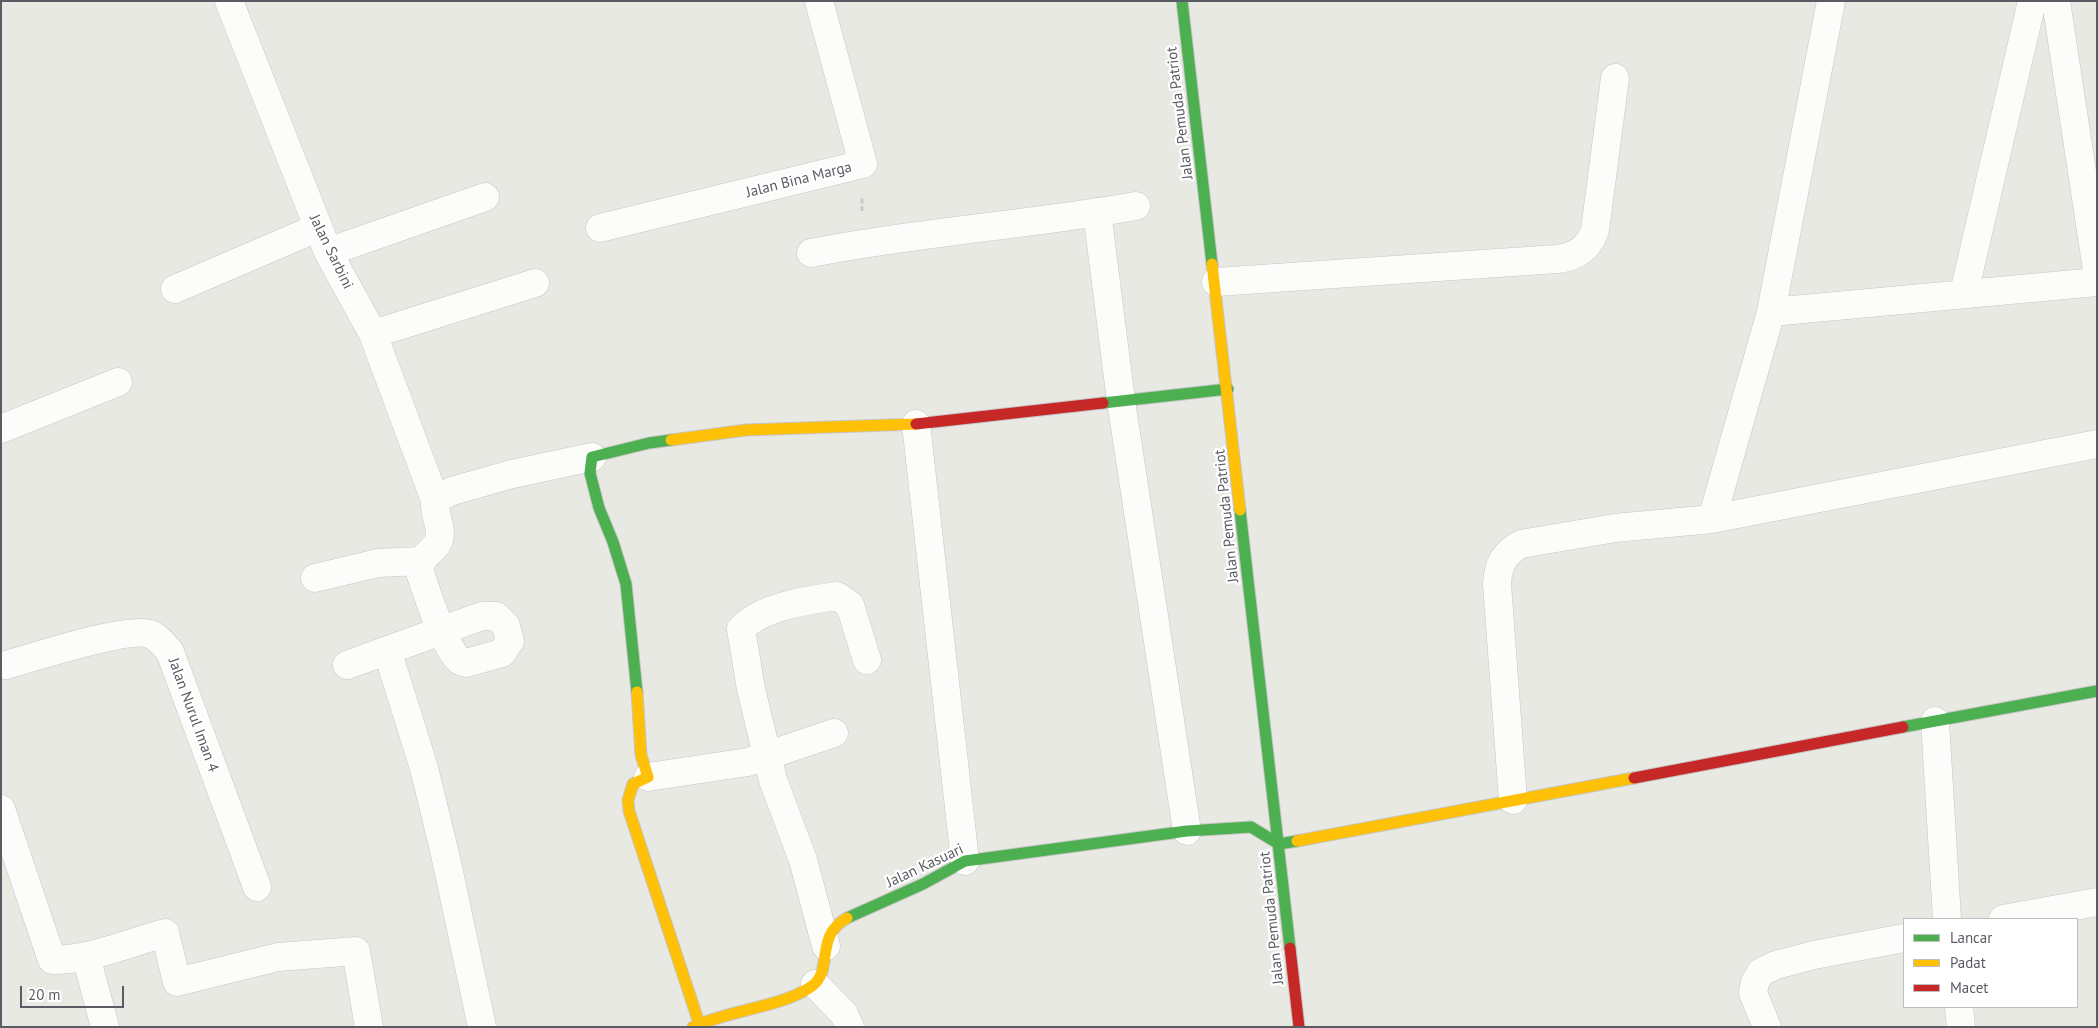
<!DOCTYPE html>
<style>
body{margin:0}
#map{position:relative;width:2098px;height:1028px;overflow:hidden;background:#e9e9e4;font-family:"PT Sans",sans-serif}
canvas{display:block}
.frame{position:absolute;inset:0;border:2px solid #595c62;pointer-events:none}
.legend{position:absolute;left:1903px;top:918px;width:175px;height:90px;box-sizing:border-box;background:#fff;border:1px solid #bdbec0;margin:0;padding:6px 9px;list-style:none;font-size:15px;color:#595c62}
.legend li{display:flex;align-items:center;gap:10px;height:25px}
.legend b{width:25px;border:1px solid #bdbec0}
.scale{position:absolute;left:20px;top:986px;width:104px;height:22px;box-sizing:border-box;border:2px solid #595c62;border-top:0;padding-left:6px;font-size:15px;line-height:18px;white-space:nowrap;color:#595c62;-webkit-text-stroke:4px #fff;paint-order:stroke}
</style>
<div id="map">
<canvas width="2098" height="1028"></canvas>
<div class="frame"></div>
<ul class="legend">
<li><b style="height:6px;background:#4caf50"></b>Lancar</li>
<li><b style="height:6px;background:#ffc107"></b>Padat</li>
<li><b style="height:6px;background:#c62828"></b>Macet</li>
</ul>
<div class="scale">20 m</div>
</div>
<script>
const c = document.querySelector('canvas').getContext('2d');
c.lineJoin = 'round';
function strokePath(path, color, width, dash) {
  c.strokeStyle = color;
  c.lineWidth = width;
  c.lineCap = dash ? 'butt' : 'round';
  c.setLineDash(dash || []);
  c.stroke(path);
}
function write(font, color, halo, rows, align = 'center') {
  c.font = font + ' "PT Sans",sans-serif';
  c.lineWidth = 4.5;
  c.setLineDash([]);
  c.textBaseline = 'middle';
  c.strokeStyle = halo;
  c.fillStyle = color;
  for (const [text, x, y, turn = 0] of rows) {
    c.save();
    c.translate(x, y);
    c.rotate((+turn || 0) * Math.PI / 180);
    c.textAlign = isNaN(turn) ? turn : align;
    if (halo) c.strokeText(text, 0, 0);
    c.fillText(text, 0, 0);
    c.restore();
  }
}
const path = new Path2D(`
 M862,211V197`);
const street = new Path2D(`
 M229,1L328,252L373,334L435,500
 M2056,1L2097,270
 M1097,212L1121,401L1187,831
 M600,228L863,164L819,1
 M328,252L485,197
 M811,253C918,232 1028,225 1136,206
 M1216,282L1557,259C1576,257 1589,248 1595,230L1615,78
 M175,289L317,228
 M1964,293L2032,1
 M1771,312L2097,282
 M373,334L535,283
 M916,424L965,861
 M1,429L118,382
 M1712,519L1771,312L1831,1
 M315,578L378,563L420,561
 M387,650L424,768L445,854L482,1027
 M6,665C32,658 128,626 150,634C158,637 164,645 170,652L257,887
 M347,665L482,616H496L506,626L510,641L502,653L466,663L460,661C444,647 426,591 419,569C422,554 434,552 439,540C443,527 433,514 435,500L452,491L512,474L592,457
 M1935,721L1947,919
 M648,777L748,762L834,733
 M1513,800L1497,584C1498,565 1504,553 1521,544L1615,528L1712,519L2097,444
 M1,809L52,960C90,960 128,943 165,933L177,982L278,957L356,951L369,1027
 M2003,919L2097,902
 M826,946L803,860L773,780L751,689L741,629C761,607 807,600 837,596L850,605L867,660
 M86,956L105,1027
 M815,984L844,1014L850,1027
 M1959,1007L1961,1027
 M1767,1027L1753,993L1755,982L1761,972L1776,965L1814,955L1904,938`);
const fast = new Path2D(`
 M1182,1L1212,264
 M1103,403L1228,389
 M1240,510L1290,948
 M637,692L626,584L613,542L599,508L590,473L592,457L649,443L671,440
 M1903,727L2097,691
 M847,918L923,884L965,861L1187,831L1251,827L1279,844L1297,841`);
const slow = new Path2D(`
 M1212,264L1240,510
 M671,440L746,430L916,424
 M637,692L641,755L648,777L633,784L628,800L629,811L699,1023
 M1297,841L1634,778
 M693,1027C728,1010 783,1007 812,986C834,970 814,936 847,918`);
const jam = new Path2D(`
 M916,424L1103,403
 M1634,778L1903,727
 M1290,948L1299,1027`);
const streetNames = [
 ["Jalan Pemuda Patriot",1180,113,-97],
 ["Jalan Bina Marga",799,180,-14],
 ["Jalan Sarbini",331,252,64],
 ["Jalan Pemuda Patriot",1227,516,-96],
 ["Jalan Nurul Iman 4",193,715,70],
 ["Jalan Kasuari",925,866,-25],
 ["Jalan Pemuda Patriot",1272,918,-96]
];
strokePath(street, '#c5c6c4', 29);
strokePath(fast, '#c6c6c5', 13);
strokePath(slow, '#c6c6c5', 13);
strokePath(jam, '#c6c6c5', 13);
strokePath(path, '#c4cac7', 3, [5, 2.5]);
strokePath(street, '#fcfcfb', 28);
strokePath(fast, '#4caf50', 11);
strokePath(slow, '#ffc107', 11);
strokePath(jam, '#c62828', 11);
write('15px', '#595c62', '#fff', streetNames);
</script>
